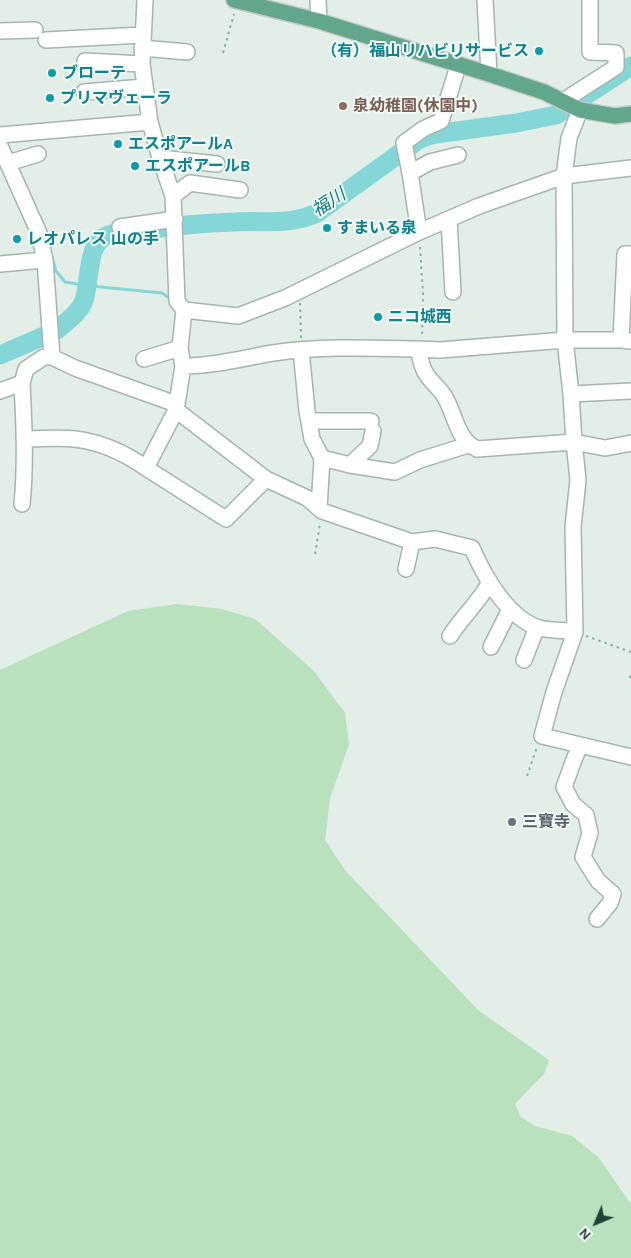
<!DOCTYPE html>
<meta charset="utf-8">
<style>
body{margin:0}
#map{position:relative;width:631px;height:1258px;overflow:hidden;background:#e2eee7;font-family:Karla,sans-serif}
canvas{display:block}
.north{position:absolute;left:571px;top:1198px;width:50px;height:50px;-webkit-text-stroke:4px #f3faf5;paint-order:stroke;rotate:225deg;font-size:14px;font-weight:700;line-height:20px;text-align:center;color:#204033}
.north::after{content:'';display:block;margin:auto;width:18px;height:22px;background:#204033;clip-path:polygon(50% 0,100% 100%,50% 72%,0 100%)}
</style>
<div id="map">
<canvas width="631" height="1258"></canvas>
<div class="north">N</div>
</div>
<script>
const c = document.querySelector('canvas').getContext('2d');
c.lineJoin = 'round';
function fillPath(path, color) {
  c.fillStyle = color;
  c.fill(path, 'evenodd');
}
function strokePath(path, color, width, dash) {
  c.strokeStyle = color;
  c.lineWidth = width;
  c.lineCap = dash ? 'butt' : 'round';
  c.setLineDash(dash || []);
  c.stroke(path);
}
function write(font, color, halo, rows, align = 'center') {
  c.font = font + ' Karla,"Noto Sans JP",sans-serif';
  c.lineWidth = 4;
  c.setLineDash([]);
  c.textBaseline = 'middle';
  c.strokeStyle = halo;
  c.fillStyle = color;
  for (const [text, x, y, turn = 0] of rows) {
    c.save();
    c.translate(x, y);
    c.rotate((+turn || 0) * Math.PI / 180);
    c.textAlign = isNaN(turn) ? turn : align;
    if (halo) c.strokeText(text, 0, 0);
    c.fillText(text, 0, 0);
    c.restore();
  }
}
const green = new Path2D(`
 M177,604L222,609L255,619L313,670L345,713L349,744L330,799L325,840L345,870L478,1010L549,1060L544,1074L515,1104L521,1117L535,1126L572,1136L598,1157L631,1204V1258H0V670L128,611Z`);
const stream = new Path2D(`
 M52,257L56,271L65,282L83,285
 M91,286L162,293L168,297`);
const river = new Path2D(`
 M57,330C67,321 78,314 83,303C91,286 85,245 106,236C115,232 130,232 140,231C171,226 203,223 235,222C266,220 288,226 317,213L421,138L435,134L516,123L556,115L631,66
 M0,355L44,336`);
const path = new Path2D(`
 M223,53L234,14
 M420,247L423,294L422,337
 M300,303L301,339
 M315,554L320,524
 M586,636L631,652
 M630,678L631,672
 M527,776L537,747`);
const minor = new Path2D(`
 M145,0L142,64L150,122L160,158L173,196L177,301L184,310L180,348L183,366C214,366 243,358 273,353C321,346 370,348 418,349
 M318,0L319,21
 M485,0L489,74
 M0,31L35,30
 M46,40L142,35
 M142,48L187,52
 M85,61L142,64
 M84,92L144,87
 M563,101L616,67V53L590,52V0
 M580,110L569,138L564,176L565,340L571,394L574,442L578,480L573,527L575,632L554,692L542,736L631,757
 M0,135L150,122
 M0,146L39,233L45,260L52,357
 M160,158L217,164
 M8,163L38,154
 M410,173L430,162L458,155
 M173,196L190,183L240,190
 M449,219L453,292
 M120,227L175,219
 M419,232L410,173L404,143L423,129L441,121L458,66
 M0,264L45,260
 M184,310L238,316L285,298L419,232L479,206L564,176L631,168
 M621,340L625,254H631
 M631,341L621,340H565L440,350L418,349C420,357 421,365 425,372C429,380 437,386 443,394C455,411 456,440 477,449L574,442L605,448L631,443
 M301,350L307,411L312,439L322,458L350,465L395,472L420,460L468,445
 M144,359L180,348
 M183,366L176,410L266,479L307,498L322,511L412,542L435,539L472,548C484,576 506,615 536,627C548,631 563,630 575,632
 M0,391L22,383L26,369L44,357H52L75,368L176,404
 M571,394L631,391
 M309,421H371
 M24,439C41,439 59,437 75,439C100,442 125,453 146,468L176,410
 M350,465L370,446L373,431
 M146,468L226,519L266,479
 M22,504C26,463 24,423 22,383
 M319,508L322,458
 M406,569L412,542
 M450,636C462,617 479,602 490,582
 M491,647L510,609
 M524,660L537,627
 M580,746L575,757L564,787L573,804L586,815L590,833L583,857L598,881L613,894L610,903L597,919`);
const major = new Path2D(`
 M234,0L319,21L489,74L544,92L580,110L615,116L631,114`);
const markers = [
 [539,51,5,"#0f9aa8"],
 [52,73,5,"#0f9aa8"],
 [50,98,5,"#0f9aa8"],
 [343,106,5,"#8d6e63"],
 [118,144,5,"#0f9aa8"],
 [135,166,5,"#0f9aa8"],
 [327,228,5,"#0f9aa8"],
 [17,239,5,"#0f9aa8"],
 [378,317,5,"#0f9aa8"],
 [512,822,5,"#6b7280"]
];
const cultureNames = [
 ["（有）福山リハビリサービス",529,51,"right"],
 ["ブローテ",62,73],
 ["プリマヴェーラ",60,98],
 ["エスポアールA",128,144],
 ["エスポアールB",145,166],
 ["すまいる泉",337,228],
 ["レオパレス 山の手",27,239],
 ["ニコ城西",388,317]
];
const educationNames = [
 ["泉幼稚園(休園中)",353,106]
];
const worshipNames = [
 ["三寶寺",522,822]
];
const waterNames = [
 ["福川",329,203,-33]
];
fillPath(green, '#b9e1be');
strokePath(stream, '#85d7d7', 3);
strokePath(river, '#85d7d7', 19);
strokePath(minor, '#a4b6ad', 18);
strokePath(major, '#c1cac6', 18);
strokePath(path, '#7fb49c', 2, [2.5, 4]);
strokePath(minor, '#fff', 15);
strokePath(major, '#62a78b', 15);
for (const [x, y, r, color] of markers) {
  const dot = new Path2D();
  dot.arc(x, y, r, 0, 2 * Math.PI);
  c.fillStyle = color;
  c.fill(dot);
  strokePath(dot, '#f3faf5', 2);
}
write('bold 16px', '#0d838f', '#f3faf5', cultureNames, 'left');
write('bold 16px', '#785e54', '#f3faf5', educationNames, 'left');
write('bold 16px', '#5b616d', '#f3faf5', worshipNames, 'left');
write('italic 18px', '#147a7c', '#f3faf5', waterNames);
</script>
